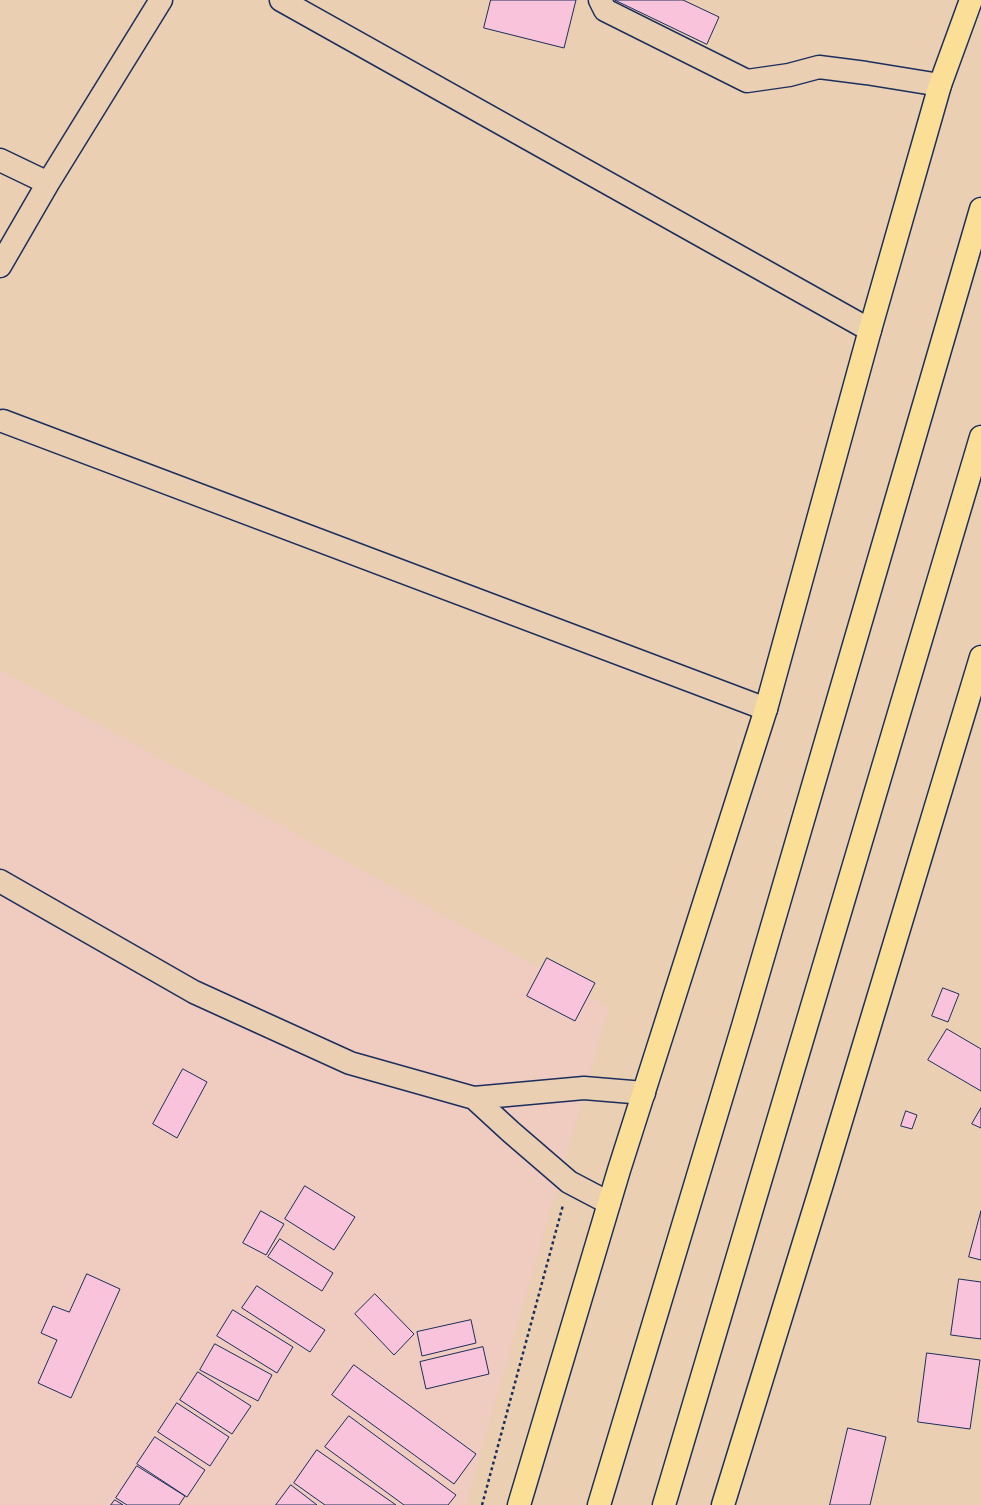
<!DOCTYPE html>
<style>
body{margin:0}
canvas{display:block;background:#ebcfb2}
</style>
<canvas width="981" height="1505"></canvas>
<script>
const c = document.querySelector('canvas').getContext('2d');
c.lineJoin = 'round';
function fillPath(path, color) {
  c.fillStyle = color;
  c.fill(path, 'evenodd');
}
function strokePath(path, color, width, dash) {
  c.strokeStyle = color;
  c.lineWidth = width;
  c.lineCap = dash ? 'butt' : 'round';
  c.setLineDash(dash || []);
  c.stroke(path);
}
const built = new Path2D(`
 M2,671L609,1007L466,1505H0V675Z`);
const building = new Path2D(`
 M491,0H576L564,48L484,28Z
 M615,0H683L719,17L707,44Z
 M547,958L595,983L575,1021L527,996Z
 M943,988L959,994L948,1022L932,1016Z
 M947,1029L981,1049V1091L928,1060Z
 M183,1069L207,1082L177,1138L153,1124Z
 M981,1108V1128L972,1124Z
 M906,1111L917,1115L912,1129L901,1126Z
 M305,1186L355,1217L334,1250L285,1219Z
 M261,1211L284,1224L266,1255L243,1243Z
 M981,1211V1260L969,1257Z
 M280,1239L333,1273L322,1291L268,1257Z
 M87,1274L120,1289L71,1398L38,1383L57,1340L41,1333L53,1306L69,1312Z
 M959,1279L981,1282V1339L951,1335Z
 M257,1286L325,1330L310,1352L242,1308Z
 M375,1294L414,1334L394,1355L355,1314Z
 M233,1310L293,1347L277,1373L217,1336Z
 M471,1320L476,1343L422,1356L417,1332Z
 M215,1344L272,1375L258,1401L200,1370Z
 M483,1347L489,1374L426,1389L420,1362Z
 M927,1353L980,1360L970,1429L918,1422Z
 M354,1365L476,1454L454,1484L332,1395Z
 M198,1372L251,1406L232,1434L180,1400Z
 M177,1403L229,1437L210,1466L158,1432Z
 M349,1416L456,1495L448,1505H404L325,1447Z
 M848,1428L886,1437L870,1505H830Z
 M155,1437L205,1470L187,1497L137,1464Z
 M317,1450L396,1505H325L294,1483Z
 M137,1466L185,1496L179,1505H127L116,1498Z
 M291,1485L317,1505H276Z
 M115,1500L123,1505H111Z`);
const path = new Path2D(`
 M482,1505L563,1205`);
const minor = new Path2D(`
 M281,0L870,330
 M600,0L605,10L747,81L789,75L819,67L866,73L940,85
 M0,160L48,183
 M0,266L48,183L161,0
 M3,421L766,709
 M0,881L194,992L350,1063L474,1098L584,1088L644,1093
 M474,1098L511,1132L569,1182L609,1203`);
const major = new Path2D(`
 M519,1505L619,1170L766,709L870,330L940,85L971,0
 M723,1505L822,1184L981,657`);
const highway = new Path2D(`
 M599,1505L743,1026L981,209
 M664,1505L981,437`);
fillPath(built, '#f0cbbf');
fillPath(building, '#fac3dc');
strokePath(building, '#1b2f5e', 1);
strokePath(minor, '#1b2f5e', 25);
strokePath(major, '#1b2f5e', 25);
strokePath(highway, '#1b2f5e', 25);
strokePath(path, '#1b2f5e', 2.5, [3, 3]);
strokePath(minor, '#ebcfb2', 22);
strokePath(major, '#fbdf96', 22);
strokePath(highway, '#fbdf96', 22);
</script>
